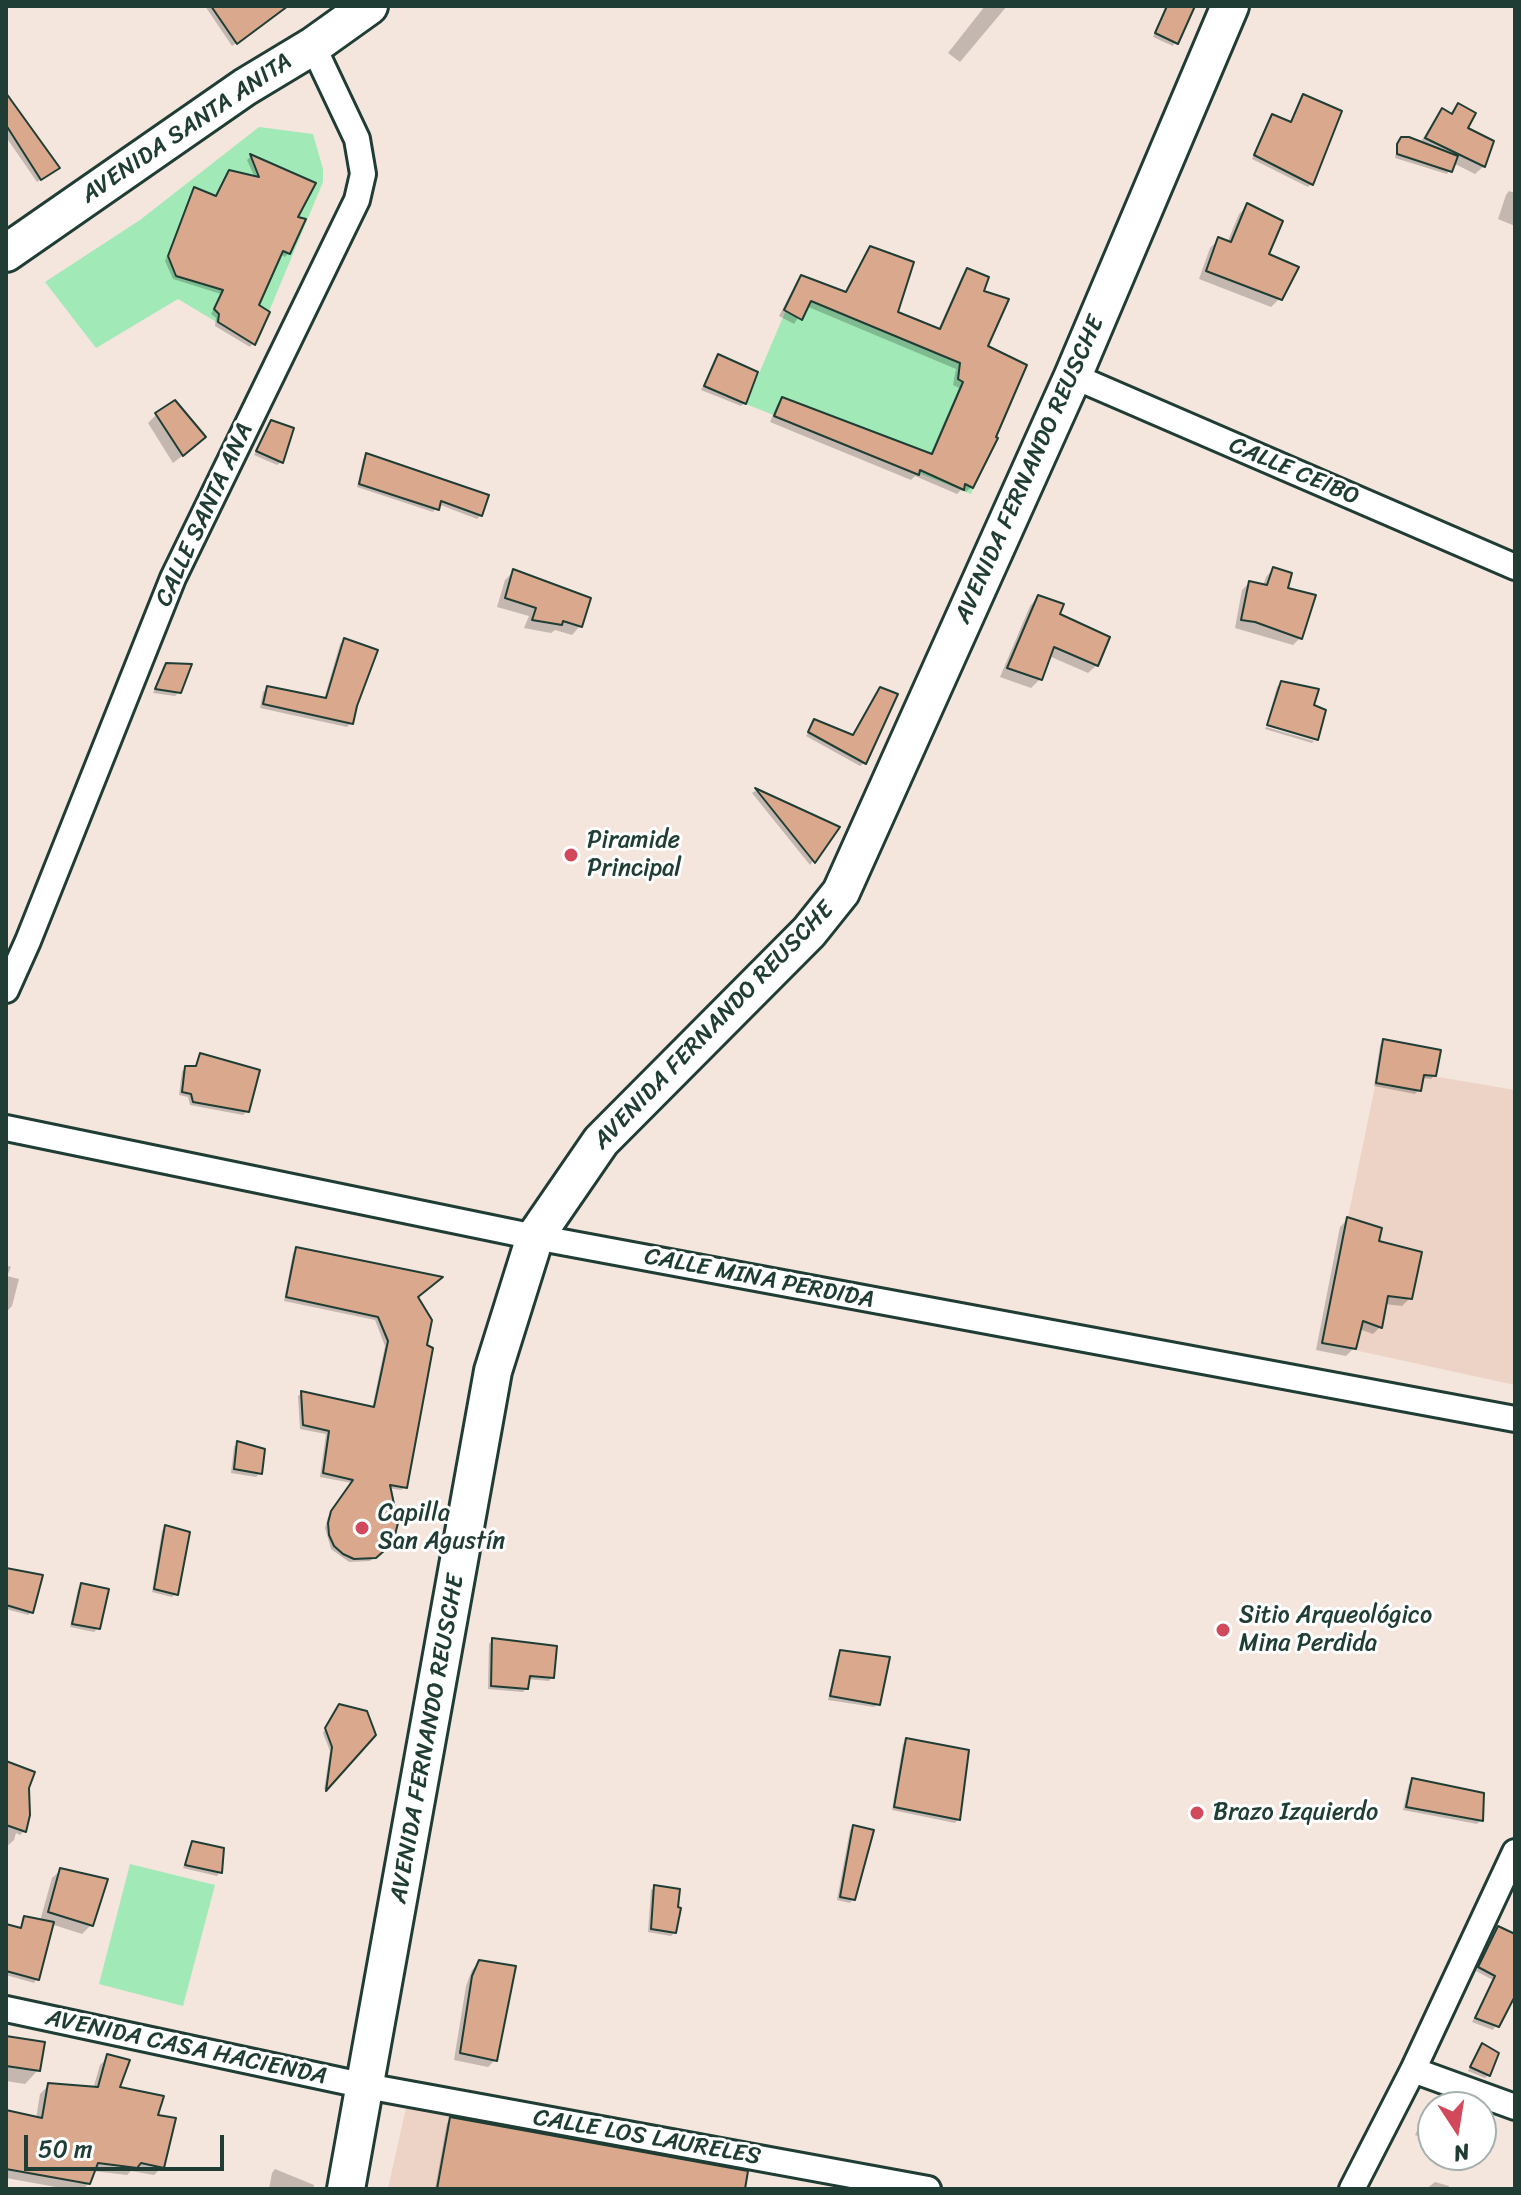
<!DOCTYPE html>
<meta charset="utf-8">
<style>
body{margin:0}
#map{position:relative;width:1521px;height:2195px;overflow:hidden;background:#f4e5dd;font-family:Sriracha,sans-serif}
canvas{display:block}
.frame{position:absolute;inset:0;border:8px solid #1f3d34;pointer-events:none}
.north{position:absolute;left:1417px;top:2091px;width:80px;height:80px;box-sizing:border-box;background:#fff;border:2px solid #a5b1ae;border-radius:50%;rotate:168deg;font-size:22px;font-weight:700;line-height:32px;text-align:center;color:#1f3d34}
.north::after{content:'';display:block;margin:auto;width:28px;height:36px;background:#d1495b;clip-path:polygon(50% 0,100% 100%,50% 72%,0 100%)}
.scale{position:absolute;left:24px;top:2135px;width:200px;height:36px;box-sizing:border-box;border:4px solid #1f3d34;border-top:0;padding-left:10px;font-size:24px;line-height:28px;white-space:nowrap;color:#1f3d34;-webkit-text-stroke:6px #fff;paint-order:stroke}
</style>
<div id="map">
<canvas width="1521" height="2195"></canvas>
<div class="frame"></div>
<div class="north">N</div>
<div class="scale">50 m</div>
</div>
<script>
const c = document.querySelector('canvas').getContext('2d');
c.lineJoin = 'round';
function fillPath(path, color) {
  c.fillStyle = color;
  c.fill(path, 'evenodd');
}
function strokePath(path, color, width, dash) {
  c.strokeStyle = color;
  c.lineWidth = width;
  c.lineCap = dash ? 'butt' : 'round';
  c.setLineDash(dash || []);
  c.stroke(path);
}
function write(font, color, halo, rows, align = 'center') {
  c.font = font + ' Sriracha,sans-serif';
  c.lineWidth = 6;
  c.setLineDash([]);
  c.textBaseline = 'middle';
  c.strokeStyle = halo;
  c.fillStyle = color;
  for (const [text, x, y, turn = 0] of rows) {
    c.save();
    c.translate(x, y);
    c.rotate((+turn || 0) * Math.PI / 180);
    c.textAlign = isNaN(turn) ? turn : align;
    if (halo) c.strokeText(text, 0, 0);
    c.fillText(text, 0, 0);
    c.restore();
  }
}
const built = new Path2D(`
 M1379,1067L1515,1090V1385L1322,1343Z
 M406,2108L749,2166L745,2189H388Z`);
const green = new Path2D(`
 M259,127L313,134L323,169V182L255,345L178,299L96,348L45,282L140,220Z
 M801,275L1027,365L971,494L746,404Z
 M130,1864L215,1885L183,2006L99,1984Z`);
const shadow = new Path2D(`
 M205,6H272L264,23L232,46Z
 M985,6H1007L960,62L948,53Z
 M1166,6H1193L1173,46L1153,37Z
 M6,96L54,171L37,182L6,137Z
 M1303,96L1311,184L1308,187L1252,159L1269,120L1272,116L1290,123Z
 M1458,105L1465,129L1484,166L1475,174L1453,163L1447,174L1395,158L1398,143H1420L1434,120L1443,111L1449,115Z
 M250,157L313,184L294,218L289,253L285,257L279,254L256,305L253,343L250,347L215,326L216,318L211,314L221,294L173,279L165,261L191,193L194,189L214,198L230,172L255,178L247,160Z
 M1509,191L1515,193V226L1498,219L1506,195Z
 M1248,206L1280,298L1271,307L1199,279L1210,248L1219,239L1227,243L1239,214Z
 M870,248L896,314L938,330L962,276L967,271L982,292L985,347L972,486L966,492L961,490L957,494L915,476L911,480L770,422L777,405L783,399L930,455L959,388L953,385L956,369L806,306L794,324L779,316L796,283L802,277L844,293L865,254Z
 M718,356L745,402L741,406L701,390Z
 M156,415L195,446L173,463L148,423Z
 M271,423L281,462L277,465L254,455Z
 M367,455L481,515L477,519L438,504L433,512L357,487L363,459Z
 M1273,569L1286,590L1300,638L1293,645L1235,628L1242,590L1249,583L1263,586L1266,577Z
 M514,571L580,626L572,635L555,630L551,633L524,628L529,616L497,607L505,580Z
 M1038,597L1057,615L1097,665L1088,673L1049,656L1040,679L1031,688L1000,677L1030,606Z
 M344,641L351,723L347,727L260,708L263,692L267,689L324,699L340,644Z
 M167,665L179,692L175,696L153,693Z
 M1281,683L1311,706L1317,737L1267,723L1277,687Z
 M815,722L864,763L860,766L806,736Z
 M1266,727L1314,741L1312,743L1265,729Z
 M755,791L837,828L810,865L752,793Z
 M1383,1041L1435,1075L1431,1079L1422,1078L1419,1090L1415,1094L1374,1086L1380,1045Z
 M200,1055L247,1111L243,1115L190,1105L188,1097L179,1095L182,1071L186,1068H194Z
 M1348,1219L1376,1242L1410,1298L1402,1306L1385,1304L1380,1327L1373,1334L1359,1329L1354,1348L1346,1356L1316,1350L1340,1227Z
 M297,1249L416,1297L405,1487L401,1490L388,1488L392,1542L370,1561L349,1562L331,1549L325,1528L328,1517L352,1483L320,1477L326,1434L300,1429L298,1396L302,1393L372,1409L385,1346L375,1320L284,1301L293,1253Z
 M6,1265L11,1267L7,1276L19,1279L12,1306L6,1312Z
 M237,1443L260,1473L256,1477L231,1473L234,1447Z
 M165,1527L176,1594L172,1597L152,1592L162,1531Z
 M6,1573L31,1612L28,1615L6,1609Z
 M81,1585L98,1628L94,1632L70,1627L78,1589Z
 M492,1640L552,1677L549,1681L527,1679L526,1688L523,1692L488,1689L489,1644Z
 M841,1653L878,1704L874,1707L828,1700L837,1656Z
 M336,1710L373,1734L324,1790L330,1751L323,1733Z
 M907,1740L958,1819L955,1823L892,1810L903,1744Z
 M6,1763L28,1794L24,1831L20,1835L16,1833L14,1840L6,1847Z
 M1412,1780L1481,1820L1477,1824L1403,1810L1409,1784Z
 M854,1827L853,1899L850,1903L837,1900L850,1830Z
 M192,1843L220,1872L217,1876L183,1868L189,1847Z
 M61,1870L91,1925L82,1934L51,1924L37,1979L34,1983L6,1975V1927L19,1929L24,1918L40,1921L52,1878Z
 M655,1887L675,1909V1932L671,1936L648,1932L651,1890Z
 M1498,1928L1515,1937V1992L1493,2030L1472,2022L1493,1980L1476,1971Z
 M480,1962L495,2060L488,2067L454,2060L466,1986L472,1970Z
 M6,2038L38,2070L25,2084L6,2081Z
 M1482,2045L1488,2075L1485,2078L1468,2071Z
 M108,2057L117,2089L156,2116L162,2167L154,2175L131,2171L127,2175L93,2171L89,2183L83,2189H67L6,2178V2113L36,2119L40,2094L49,2085L93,2089L100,2065Z
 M1429,2107L1433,2109V2141L1415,2135Z
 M451,2119L743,2189H435L447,2123Z
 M275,2169L314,2185L313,2189H269L272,2173Z
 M1435,2182L1449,2186L1448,2189H1426Z`);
const building = new Path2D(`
 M211,6H288L237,44Z
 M1167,6H1195L1178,44L1155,33Z
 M6,93L60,168L41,180L6,125Z
 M1303,94L1342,111L1313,185L1254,155L1272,114L1291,122Z
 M1458,103L1476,113L1468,128L1494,141L1485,167L1425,138L1442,108L1452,114Z
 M1401,137H1409L1458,156L1452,172L1397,154V144Z
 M250,154L316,183L298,217L306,219L290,254L283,251L259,305L270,312L255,345L218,322L219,314L214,309L223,290L176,276L168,256L194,187L216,196L229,170L259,177Z
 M1247,203L1283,221L1269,254L1299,267L1282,300L1206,271L1218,237L1231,242Z
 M870,246L914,262L898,312L940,329L967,268L989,277L984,291L1009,299L988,346L1027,365L996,437L998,438L973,488L965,484L964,490L920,470L919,475L774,416L782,397L932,454L963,382L958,379L960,363L811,301L802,320L784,310L801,275L846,292Z
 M718,354L758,372L746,404L704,386Z
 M175,400L206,437L183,456L155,413Z
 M271,420L294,428L283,463L256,451Z
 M366,453L489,495L482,516L441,501L439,510L359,484Z
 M1273,567L1292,573L1288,588L1316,595L1302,639L1255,622L1241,620L1249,581L1267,585Z
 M513,569L591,598L582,627L563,621L562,625L532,620L536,608L505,598Z
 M1038,595L1064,604L1060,614L1110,637L1098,666L1054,647L1042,680L1007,668Z
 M344,638L378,650L357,706L353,724L263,704L267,686L326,698Z
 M166,663L192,664L181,693L155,689Z
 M1281,681L1319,689L1314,705L1326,710L1318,740L1267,725Z
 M880,687L898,694L866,764L808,732L814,719L853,735Z
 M755,788L840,827L815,863Z
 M1383,1039L1441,1050L1436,1076L1424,1075L1421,1091L1376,1083Z
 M200,1053L260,1070L249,1112L193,1102L191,1094L182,1092L185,1066H196Z
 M1347,1217L1382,1228L1379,1241L1422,1252L1412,1299L1388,1296L1382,1328L1363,1321L1356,1349L1322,1343Z
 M296,1247L443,1277L418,1297L432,1320L427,1345L433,1348L407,1488L390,1485L398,1523L393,1543L376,1558L354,1559L343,1554L334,1546L329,1535L328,1523L331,1511L353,1480L323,1473L329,1431L303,1425L301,1391L374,1407L388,1341L378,1317L286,1297Z
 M237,1441L265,1449L262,1474L234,1469Z
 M165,1525L190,1532L178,1595L154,1589Z
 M6,1568L43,1575L33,1613L6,1605Z
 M81,1583L109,1589L100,1629L72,1624Z
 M492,1638L557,1646L554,1678L530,1676L528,1689L491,1686Z
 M840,1650L890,1657L880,1705L830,1696Z
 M339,1704L367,1711L376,1735L326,1791L332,1747L325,1728Z
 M906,1738L969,1750L960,1820L894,1807Z
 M6,1761L35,1772L29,1788L30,1815L26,1832L6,1825Z
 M1412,1778L1484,1793L1483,1821L1406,1807Z
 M853,1825L874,1830L855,1900L840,1897Z
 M192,1841L224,1848L222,1873L185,1865Z
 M60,1868L108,1879L93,1926L48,1912Z
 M654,1885L680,1889L678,1907L681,1908L676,1933L651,1929Z
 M24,1916L54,1922L39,1980L6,1971V1924L21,1928Z
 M1498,1926L1515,1934V1996L1499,2027L1475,2018L1495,1976L1478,1967Z
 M479,1960L516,1966L497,2061L460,2053L472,1976Z
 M6,2036L45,2042L40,2071L6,2066Z
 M1482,2043L1499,2053L1490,2076L1470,2067Z
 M107,2054L130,2060L120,2087L164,2096L158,2115L176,2118L164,2168L141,2163L137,2168L98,2163L90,2184L6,2169V2110L42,2118L48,2083L98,2087Z
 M450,2117L748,2171L745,2189H437Z`);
const street = new Path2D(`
 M1073,376L1515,567
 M6,990L28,941L173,578L357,200L363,174L357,139L313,46
 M6,1128L535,1237L1515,1419
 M6,2009L366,2086L928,2189
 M1413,2070L1515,2107
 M1352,2189L1413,2070L1515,1852`);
const secondary = new Path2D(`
 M6,253L245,87L313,46L369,6
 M346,2189L493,1371L535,1237L601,1141L809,932L841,892L1073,376L1230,6`);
const markers = [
 [571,855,8,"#d1495b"],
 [362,1528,8,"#d1495b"],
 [1223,1630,8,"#d1495b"],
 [1197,1813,8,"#d1495b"]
];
const streetNames = [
 ["AVENIDA SANTA ANITA",187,129,-34],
 ["AVENIDA FERNANDO REUSCHE",1030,470,-66],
 ["CALLE CEIBO",1294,472,23],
 ["CALLE SANTA ANA",205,515,-65],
 ["AVENIDA FERNANDO REUSCHE",714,1026,-46],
 ["CALLE MINA PERDIDA",759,1279,11],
 ["AVENIDA FERNANDO REUSCHE",428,1739,-80],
 ["AVENIDA CASA HACIENDA",186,2048,12],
 ["CALLE LOS LAURELES",647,2138,10]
];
const poiNames = [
 ["Piramide",587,841],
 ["Principal",587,869],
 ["Capilla",378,1514],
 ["San Agustín",378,1542],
 ["Sitio Arqueológico",1239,1616],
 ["Mina Perdida",1239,1644],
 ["Brazo Izquierdo",1213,1813]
];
fillPath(built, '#ecd3c5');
fillPath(green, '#a1e9b6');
fillPath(shadow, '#0003');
fillPath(building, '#daa88d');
strokePath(building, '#1f3d34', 2);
strokePath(street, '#1f3d34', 30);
strokePath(secondary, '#1f3d34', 42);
strokePath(street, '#fff', 24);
strokePath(secondary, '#fff', 36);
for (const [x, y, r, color] of markers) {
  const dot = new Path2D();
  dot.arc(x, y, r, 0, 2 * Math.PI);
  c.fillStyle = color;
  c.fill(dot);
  strokePath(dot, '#fff', 3);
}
write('24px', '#1f3d34', '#fff', streetNames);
write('24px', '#1f3d34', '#fff', poiNames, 'left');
</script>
